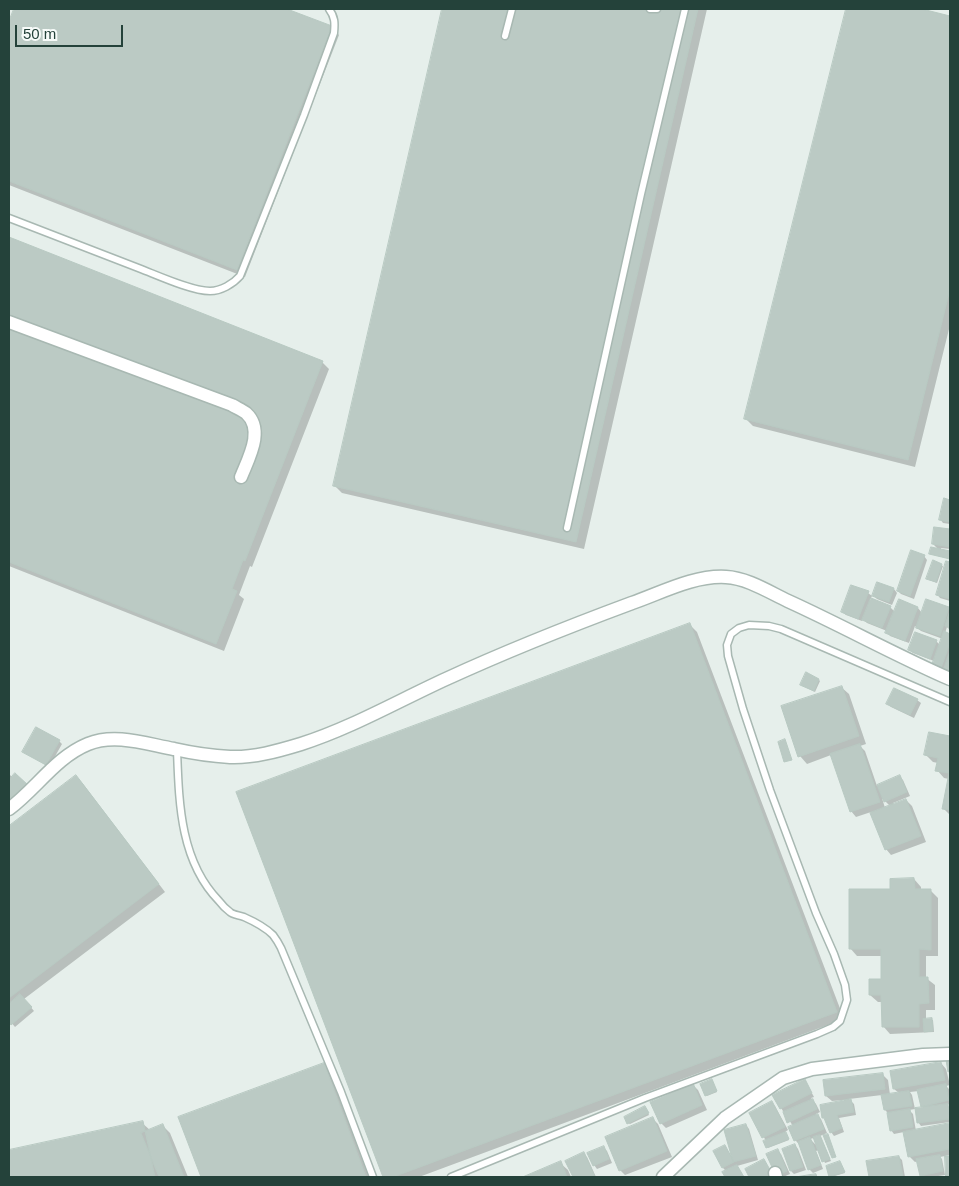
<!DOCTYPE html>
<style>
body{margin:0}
#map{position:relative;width:959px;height:1186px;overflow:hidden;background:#e6efeb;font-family:Arial,sans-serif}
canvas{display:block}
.frame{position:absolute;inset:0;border:10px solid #24423a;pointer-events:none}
.scale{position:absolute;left:15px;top:25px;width:108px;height:22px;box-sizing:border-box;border:2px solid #24423a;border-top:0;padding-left:6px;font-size:15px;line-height:18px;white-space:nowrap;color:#24423a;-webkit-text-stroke:4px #f7fbf9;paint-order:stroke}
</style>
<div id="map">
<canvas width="959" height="1186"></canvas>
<div class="frame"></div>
<div class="scale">50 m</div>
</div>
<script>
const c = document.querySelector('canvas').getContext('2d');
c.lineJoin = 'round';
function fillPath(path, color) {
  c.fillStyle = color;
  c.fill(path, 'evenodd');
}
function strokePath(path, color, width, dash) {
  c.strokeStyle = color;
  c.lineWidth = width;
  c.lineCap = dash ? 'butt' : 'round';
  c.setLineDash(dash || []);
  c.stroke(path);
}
const shadow = new Path2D(`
 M15,9H284L332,27L339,35L245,277L9,185V25Z
 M444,9H707L584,549L342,493L335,486Z
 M848,9H917L950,17V325L915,467L753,426L746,419Z
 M9,238L322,362L329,369L252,567L250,566L239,595L244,599L224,651L9,566Z
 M944,500L950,501V524L943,523L940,519Z
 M935,529L950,531V549L941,548V550L950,552V559L930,554L939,550L933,544Z
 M924,556L927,560L914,599L901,594L898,591Z
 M934,562L943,566L937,583L929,580Z
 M947,563L950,564V601L940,598L937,594Z
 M878,584L894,589L897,593L892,605L877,599L874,596Z
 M868,593L872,596L870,600L890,607L895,612L918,608L922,613L949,608L950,610V630L947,627L945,633L950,635V672L945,669L944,671L936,668L934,661L913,653L909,650L936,641L940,645L943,639L921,631L915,626L909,643L890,636L887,631L867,623L863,619L862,621L846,615L842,612Z
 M689,624L697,632L844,1019L419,1177H384L238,793Z
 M819,680L820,681L815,692L803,686Z
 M841,687L849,694L866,744L860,746L865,751L877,786L900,777L903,780L910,796L893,803V805L906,800L912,806L926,842L891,855L886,849L871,812L856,817L851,811L831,755L807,764L800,756ZM882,798L890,806L885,808Z
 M917,700L921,703L914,718L891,707L888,704Z
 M930,733L950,737V815L943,808L949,779L944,778L937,770L938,763L933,762L926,755Z
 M59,741L62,744L49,767L24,752Z
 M9,774L13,778L16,805L9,798Z
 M76,777L83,784L165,892L24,999L34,1011L15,1027L9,1020V828Z
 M914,879L921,887V890H930L938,898V956H926V978L935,985V1010H926V1020H933L934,1032L890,1034L883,1026V1002H878L870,995L883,980L882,956H857L850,948L891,890Z
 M941,1063L946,1069L950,1085L946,1086L949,1089L950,1096V1104L947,1105L950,1108V1122L921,1126L918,1122L925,1108L922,1106L919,1091L910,1092L912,1095L915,1109L909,1110L913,1114L916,1131L950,1125V1155L940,1157L942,1159L945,1175L932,1177H923L921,1175L918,1161L915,1162L909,1156L904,1132L894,1134L891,1130L888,1113L885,1110L882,1095L849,1099L854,1104L856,1115L839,1118L844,1132L834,1136L831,1132L826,1119L844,1102V1100L832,1101L826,1096L883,1075L888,1080L890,1095L899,1093L894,1089L891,1072Z
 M323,1065L331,1072L370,1177H202L180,1118Z
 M805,1080L814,1097L811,1098L816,1104L820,1112L816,1114L821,1119L827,1133L820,1136L831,1161L825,1163L819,1150L816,1151L823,1169L813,1173L809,1169L799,1144L796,1141L790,1128L793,1126L781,1108ZM814,1138L817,1146L810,1139Z
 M713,1082L717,1092L707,1096L706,1095Z
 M692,1084L698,1090L707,1110L666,1128L661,1123Z
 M772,1103L775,1106L788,1130L785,1132L789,1140L768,1148L766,1141L751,1114Z
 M646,1109L649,1115L630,1124L628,1123Z
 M653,1119L658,1124L672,1157L625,1175L620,1170Z
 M142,1123L150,1130L162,1125L170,1133L188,1177H11L9,1168V1151Z
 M746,1125L749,1129L758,1160L737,1166L744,1177H726L724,1173L726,1171L723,1168L725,1146L732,1157Z
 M795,1145L798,1149L806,1170L794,1174L791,1171Z
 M603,1147L607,1151L612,1163L597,1169L594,1165Z
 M777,1151L781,1154L790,1174L783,1177H779Z
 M583,1154L587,1157L596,1177H574L567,1161Z
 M899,1157L902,1160L905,1177H870L867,1162Z
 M840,1162L845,1173L831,1177L830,1176Z
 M560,1163L568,1170L571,1177H526Z`);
const building = new Path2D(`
 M14,9H287L332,26L237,270L9,181V21Z
 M442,9H698L576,542L333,486Z
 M846,9H922L950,16V289L908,460L744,419Z
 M9,237L323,361L245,561L243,560L232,589L237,591L216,644L9,562Z
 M944,498L950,500V522L939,520Z
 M934,527L950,529V547L932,544Z
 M931,547L950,551V559L929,554Z
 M911,550L925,555L910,596L897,591Z
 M933,560L942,564L936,582L926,579Z
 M946,561L950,562V599L936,595Z
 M877,582L894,588L889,602L872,596Z
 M851,585L869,591L858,619L841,612Z
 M871,598L891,606L882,628L862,620Z
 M899,599L918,607L905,641L885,633Z
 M926,599L949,607L940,636L916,628Z
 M950,611V628L945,626Z
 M690,623L837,1012L393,1177H383L236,792Z
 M944,631L950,634V643L941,668L932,665Z
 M915,632L937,640L930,659L908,650Z
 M950,651V671L944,669Z
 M806,672L819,679L814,691L800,685Z
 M842,686L859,736L798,757L781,706Z
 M894,688L918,699L910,715L886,704Z
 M36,727L60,740L46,765L22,752Z
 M929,732L950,736V810L942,809L949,773L935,771L938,758L924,755Z
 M785,739L792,760L784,762L778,742Z
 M860,744L880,802L850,812L830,754Z
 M15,773L28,785L12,802L9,800V780Z
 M76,775L159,884L9,998V826Z
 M900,775L907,792L884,802L877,785Z
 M906,799L921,836L885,850L870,813Z
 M914,878L915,889H931V950L919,949V977H928L929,1003L919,1004V1027H882L881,995H869V979H881V949H849V889H890V879Z
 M20,994L32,1007L11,1025L9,1022V1004Z
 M932,1018L933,1031L924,1032L923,1019Z
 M950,1059V1071L948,1072L946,1060Z
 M941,1062L945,1080L893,1089L890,1071Z
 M324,1063L366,1177H201L178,1117Z
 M883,1073L885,1089L825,1096L823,1080Z
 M712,1079L717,1091L705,1096L700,1084Z
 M805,1079L812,1093L780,1109L772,1095Z
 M693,1083L702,1105L660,1124L650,1102Z
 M946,1084L949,1100L921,1107L917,1090Z
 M909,1091L912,1106L884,1110L881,1095Z
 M813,1099L817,1109L787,1123L783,1112Z
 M851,1099L854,1112L837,1115L842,1128L830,1133L824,1118H822L820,1105Z
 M772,1101L785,1127L762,1138L749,1113Z
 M948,1104L950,1119L917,1123L915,1108Z
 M645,1106L649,1113L627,1124L624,1117Z
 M910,1109L913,1127L890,1131L887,1113Z
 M818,1114L824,1129L794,1141L788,1127Z
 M653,1117L667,1151L619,1171L605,1137Z
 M143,1121L155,1177H9V1150Z
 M950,1123V1149L908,1157L903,1132Z
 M163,1124L184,1177H159L141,1133Z
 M746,1124L756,1156L733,1162L724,1130Z
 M786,1132L789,1139L766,1148L763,1141Z
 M828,1134L836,1157L832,1158L823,1135Z
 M820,1135L830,1159L822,1162L813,1137Z
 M810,1137L821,1165L808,1170L798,1142Z
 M795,1144L803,1167L790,1171L782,1149Z
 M725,1145L734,1162L722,1168L713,1151Z
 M604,1146L609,1159L593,1166L587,1153Z
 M778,1149L787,1171L776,1176L766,1154Z
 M584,1152L595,1177H573L565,1161Z
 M940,1155L943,1171L920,1176L916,1159Z
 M899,1156L903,1177H869L866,1161Z
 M945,1156H950V1177H946Z
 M764,1159L774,1177H749L745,1169Z
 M561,1161L567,1177H523Z
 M840,1161L845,1172L829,1177L826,1166Z
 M737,1165L744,1177H725L722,1172Z
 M816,1174L817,1177H796Z`);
const service = new Path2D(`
 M650,9H657
 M505,36L512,9
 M9,218C53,235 97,252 141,269C159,276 192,291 210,291C221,291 233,284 240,276L304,115L334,33C335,23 335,17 329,9
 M567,528L641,194L685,9
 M177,750C179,803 180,861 219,901C222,905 226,909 230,912C233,915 239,915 244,917C253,921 266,928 273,935C276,939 279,944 281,948L341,1092L373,1177
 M451,1177L645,1098L817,1034L833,1027L840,1021L847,1000L845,985L834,954L816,913L770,790L743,709L728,656L727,645L731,634L739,628L749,625L769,626L781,629L950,702`);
const minor = new Path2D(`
 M9,322L232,405C237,408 242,410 246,413C265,430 248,459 241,477
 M9,809C36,789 56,757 88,744C115,733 146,744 174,749C192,753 212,756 230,757C253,758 278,751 301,744C351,728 398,701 446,679C507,651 570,626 632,603C661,593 694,575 726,577C747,578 769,592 788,601C843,626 895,655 950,679
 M775,1173L776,1177
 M663,1177L725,1118L783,1078L812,1069L923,1055L950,1054`);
fillPath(shadow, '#0003');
fillPath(building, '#bbcac4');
strokePath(building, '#b8c9c2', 1);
strokePath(service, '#a8b8b2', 9);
strokePath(minor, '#a8b8b2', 15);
strokePath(service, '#fff', 6);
strokePath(minor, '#fff', 12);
</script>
